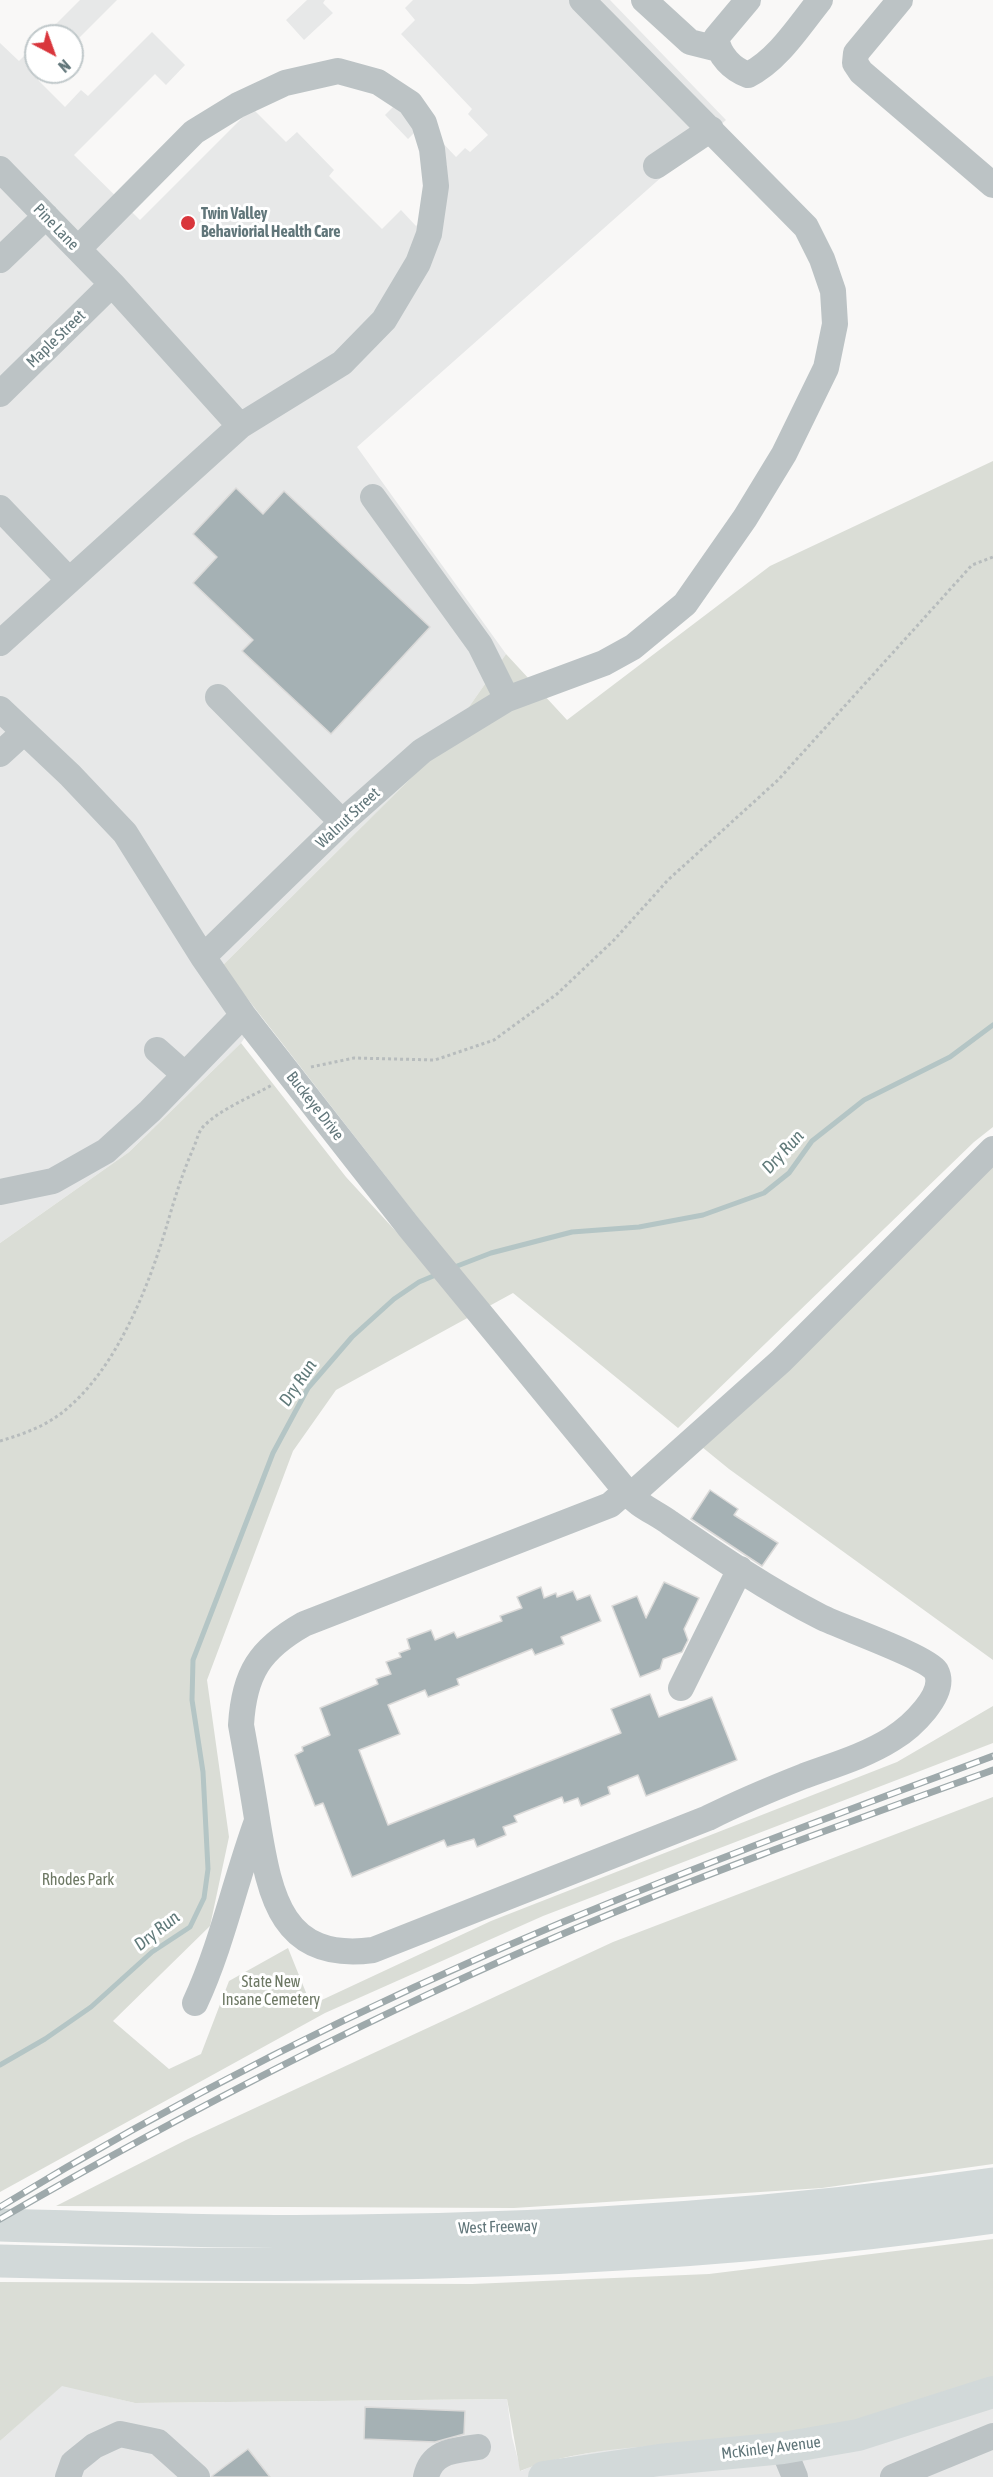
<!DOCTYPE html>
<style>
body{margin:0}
#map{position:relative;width:993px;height:2477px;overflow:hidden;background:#f9f8f7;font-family:"Asap Condensed",sans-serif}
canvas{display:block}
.north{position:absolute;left:24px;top:24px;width:60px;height:60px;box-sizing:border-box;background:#fff;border:2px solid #c0c8ca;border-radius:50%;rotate:139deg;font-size:16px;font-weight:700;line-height:24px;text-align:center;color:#61767a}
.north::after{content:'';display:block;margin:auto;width:21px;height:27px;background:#d9363c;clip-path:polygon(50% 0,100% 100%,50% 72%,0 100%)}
</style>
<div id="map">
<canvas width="993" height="2477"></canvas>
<div class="north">N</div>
</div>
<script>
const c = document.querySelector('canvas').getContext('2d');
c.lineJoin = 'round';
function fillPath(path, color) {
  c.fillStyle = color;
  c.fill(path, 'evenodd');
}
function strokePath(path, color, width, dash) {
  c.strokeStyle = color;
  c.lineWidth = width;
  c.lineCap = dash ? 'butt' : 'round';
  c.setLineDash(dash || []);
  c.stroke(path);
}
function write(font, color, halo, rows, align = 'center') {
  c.font = font + ' "Asap Condensed",sans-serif';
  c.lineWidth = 6;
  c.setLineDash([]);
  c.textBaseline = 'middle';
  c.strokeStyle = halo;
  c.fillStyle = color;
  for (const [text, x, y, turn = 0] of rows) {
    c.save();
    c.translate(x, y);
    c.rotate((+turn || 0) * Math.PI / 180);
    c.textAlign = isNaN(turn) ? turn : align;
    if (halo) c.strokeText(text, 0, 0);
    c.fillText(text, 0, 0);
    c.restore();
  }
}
const built = new Path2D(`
 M80,0H117L72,45V36H44Z
 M307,0H325L323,3L333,13L304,40L286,20Z
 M413,0H610L726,120L357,447L506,654L438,751L222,966L260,1015L241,1043L129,1152L0,1243V43L19,61L36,44V72H45L38,80L65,107L81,90L88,96L152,32L185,65L166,85L155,74L74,155L140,220L252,108L286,142L297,132L334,170L329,176L382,229L401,210L416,226L440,202L425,186L447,165L415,132L408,139L385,115L401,99L456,157L465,148L470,152L488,135L468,114L472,109L401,34L415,20L405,8Z
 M993,2379V2477H0V2441L62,2385L135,2403L507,2399L512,2437L521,2471L537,2464L578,2455Z`);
const green = new Path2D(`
 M993,461V1127L974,1142L678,1428L513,1293L336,1390L293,1451L207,1680L229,1837L210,1926L113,2021L169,2069L201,2054L229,1981L288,1948L311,2005L491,1921L897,1762L993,1706V1743L543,1916L325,2013L0,2192V1243L129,1152L241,1043L346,1177L403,1239L429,1232L222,966L438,751L506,654L567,720L770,566Z
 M993,1166V1660L729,1469L702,1447Z
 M993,1797V2164L822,2188L514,2208L56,2206L186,2140L613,1942Z
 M993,2239V2379C938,2396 883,2414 826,2427C800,2432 772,2434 745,2438C673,2447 587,2444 520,2471L507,2399L135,2403L62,2386L0,2441V2282L472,2284L709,2274Z`);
const stream = new Path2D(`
 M452,1268L491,1253L572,1232L639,1227L703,1215L764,1193L789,1173L812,1141L864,1100L950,1057L993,1025
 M0,2065L45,2039L91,2007L152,1952L190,1927L204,1898L208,1869L203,1772L192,1700L193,1660L273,1453L308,1388L352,1337L394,1299L419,1282L438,1274`);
const building = new Path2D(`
 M236,488L263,514L284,491L430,627L331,734L242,651L253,640L193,583L217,557L193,534Z
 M710,1490L738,1509L734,1515L778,1543L762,1566L691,1519Z
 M664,1582L699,1598L684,1629L688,1640L682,1652L663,1659L660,1669L640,1677L612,1606L637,1596L646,1618Z
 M541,1587L544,1598L556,1593L557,1597L573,1591L577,1600L590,1595L601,1621L561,1637L564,1644L535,1655L532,1649L457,1679L459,1685L428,1697L425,1690L388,1705L400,1734L359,1750L388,1825L621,1733L611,1709L650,1694L659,1717L712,1697L737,1760L646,1796L638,1775L608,1787L610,1794L581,1806L578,1798L564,1803L562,1797L514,1816L517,1822L503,1827L506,1835L477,1847L474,1839L447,1847L444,1840L352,1877L323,1803L315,1806L295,1755L303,1751L302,1747L330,1735L320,1708L378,1684L376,1679L391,1674L386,1662L401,1657L399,1653L410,1649L407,1639L431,1630L435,1640L454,1632L457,1638L502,1621L500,1616L522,1608L517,1597Z
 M365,2407L465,2411L464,2434L435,2442L364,2439Z
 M248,2449L270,2477H212V2476Z`);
const path = new Path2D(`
 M311,1067L354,1058L435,1060L494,1040L557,994L614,940L668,880L778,780L972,565L993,557
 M0,1441C20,1435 41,1428 59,1415C116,1373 150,1284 169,1218C176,1194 183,1172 193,1149C196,1143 198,1133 202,1128C218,1110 251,1097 272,1085`);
const minor = new Path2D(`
 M644,0L690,42L718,49
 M748,0L716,38C719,56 732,69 748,75C778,60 799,26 820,0
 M900,0L856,53L855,63L861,72L993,185
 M656,166L711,129
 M0,169L112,284L240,426
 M0,260L46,216
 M0,394L112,284
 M373,497L480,645L507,699
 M0,508L68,579
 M0,643L240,426L342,363L384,320L418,263L429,234L436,186L432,149L424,123L410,103L378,82L338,71L285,83L238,105L194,132L78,249
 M218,697L342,822
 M0,709L70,775L125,833L203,957L243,1015L409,1227L626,1491C638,1506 655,1512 670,1523C718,1556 768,1590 821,1617C841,1627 927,1657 936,1671C948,1694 910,1728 892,1739C865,1756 834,1765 804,1776C771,1789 740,1802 708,1818L373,1950C282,1962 270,1897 258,1825C253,1792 247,1758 241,1725C244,1673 260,1649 304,1624L610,1505L626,1491
 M0,754L23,733
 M203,957L342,822L422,751L507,699L604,663L633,647L685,604L745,518L784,454L826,368L835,324L833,291L822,259L806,227L582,0
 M157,1050L184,1074
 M0,1192L53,1181L106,1151L150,1111L243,1015
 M630,1496L781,1361L993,1149
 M681,1688L740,1569
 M195,2003C222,1945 235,1881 257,1821
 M783,2448L795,2477
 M68,2477L73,2463L94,2446L120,2434L158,2442L197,2477
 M426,2477C432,2450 455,2451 478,2447
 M893,2477L993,2436`);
const major = new Path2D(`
 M544,2477L659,2460L783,2448L858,2435L993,2392`);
const highway = new Path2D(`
 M0,2225C117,2228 233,2233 350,2231C565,2229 780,2215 993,2184
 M0,2261C331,2270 665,2264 993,2217`);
const rail = new Path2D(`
 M0,2207C179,2098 369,2003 563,1922C704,1863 849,1810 993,1756
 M0,2219C185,2112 375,2014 572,1930C711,1871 852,1821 993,1770`);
const markers = [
 [188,223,8,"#d9363c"]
];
const poiNames = [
 ["Twin Valley",201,214],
 ["Behaviorial Health Care",201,232]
];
const streetNames = [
 ["Pine Lane",56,227,46],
 ["Maple Street",56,339,-44],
 ["Walnut Street",348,818,-43],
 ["Buckeye Drive",315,1106,52],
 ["West Freeway",498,2227,-2],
 ["McKinley Avenue",771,2448,-7]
];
const parkNames = [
 ["Rhodes Park",78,1880],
 ["State New",271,1982],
 ["Insane Cemetery",271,2000]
];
const waterNames = [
 ["Dry Run",783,1152,-47],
 ["Dry Run",298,1383,-56],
 ["Dry Run",157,1931,-38]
];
fillPath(built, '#e7e8e8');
fillPath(green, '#daddd6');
strokePath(stream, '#b4c5c5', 5);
fillPath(building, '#a5b1b4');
strokePath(building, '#dbdad9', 1.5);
strokePath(path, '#b7bcbd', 3, [3, 3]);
strokePath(minor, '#bcc3c5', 26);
strokePath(major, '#d2d9d9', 32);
strokePath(highway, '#d2d9d9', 33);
strokePath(rail, '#9ea9ab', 7);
strokePath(rail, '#fff', 4.5, [14]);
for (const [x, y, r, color] of markers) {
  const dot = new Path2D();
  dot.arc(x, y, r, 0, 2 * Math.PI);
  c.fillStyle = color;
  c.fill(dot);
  strokePath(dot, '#fff', 2);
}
write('bold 16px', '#61767a', '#fff', poiNames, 'left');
write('16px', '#61767a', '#fff', streetNames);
write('16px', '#6d7864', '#fff', parkNames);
write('italic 18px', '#607a7a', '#fff', waterNames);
</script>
